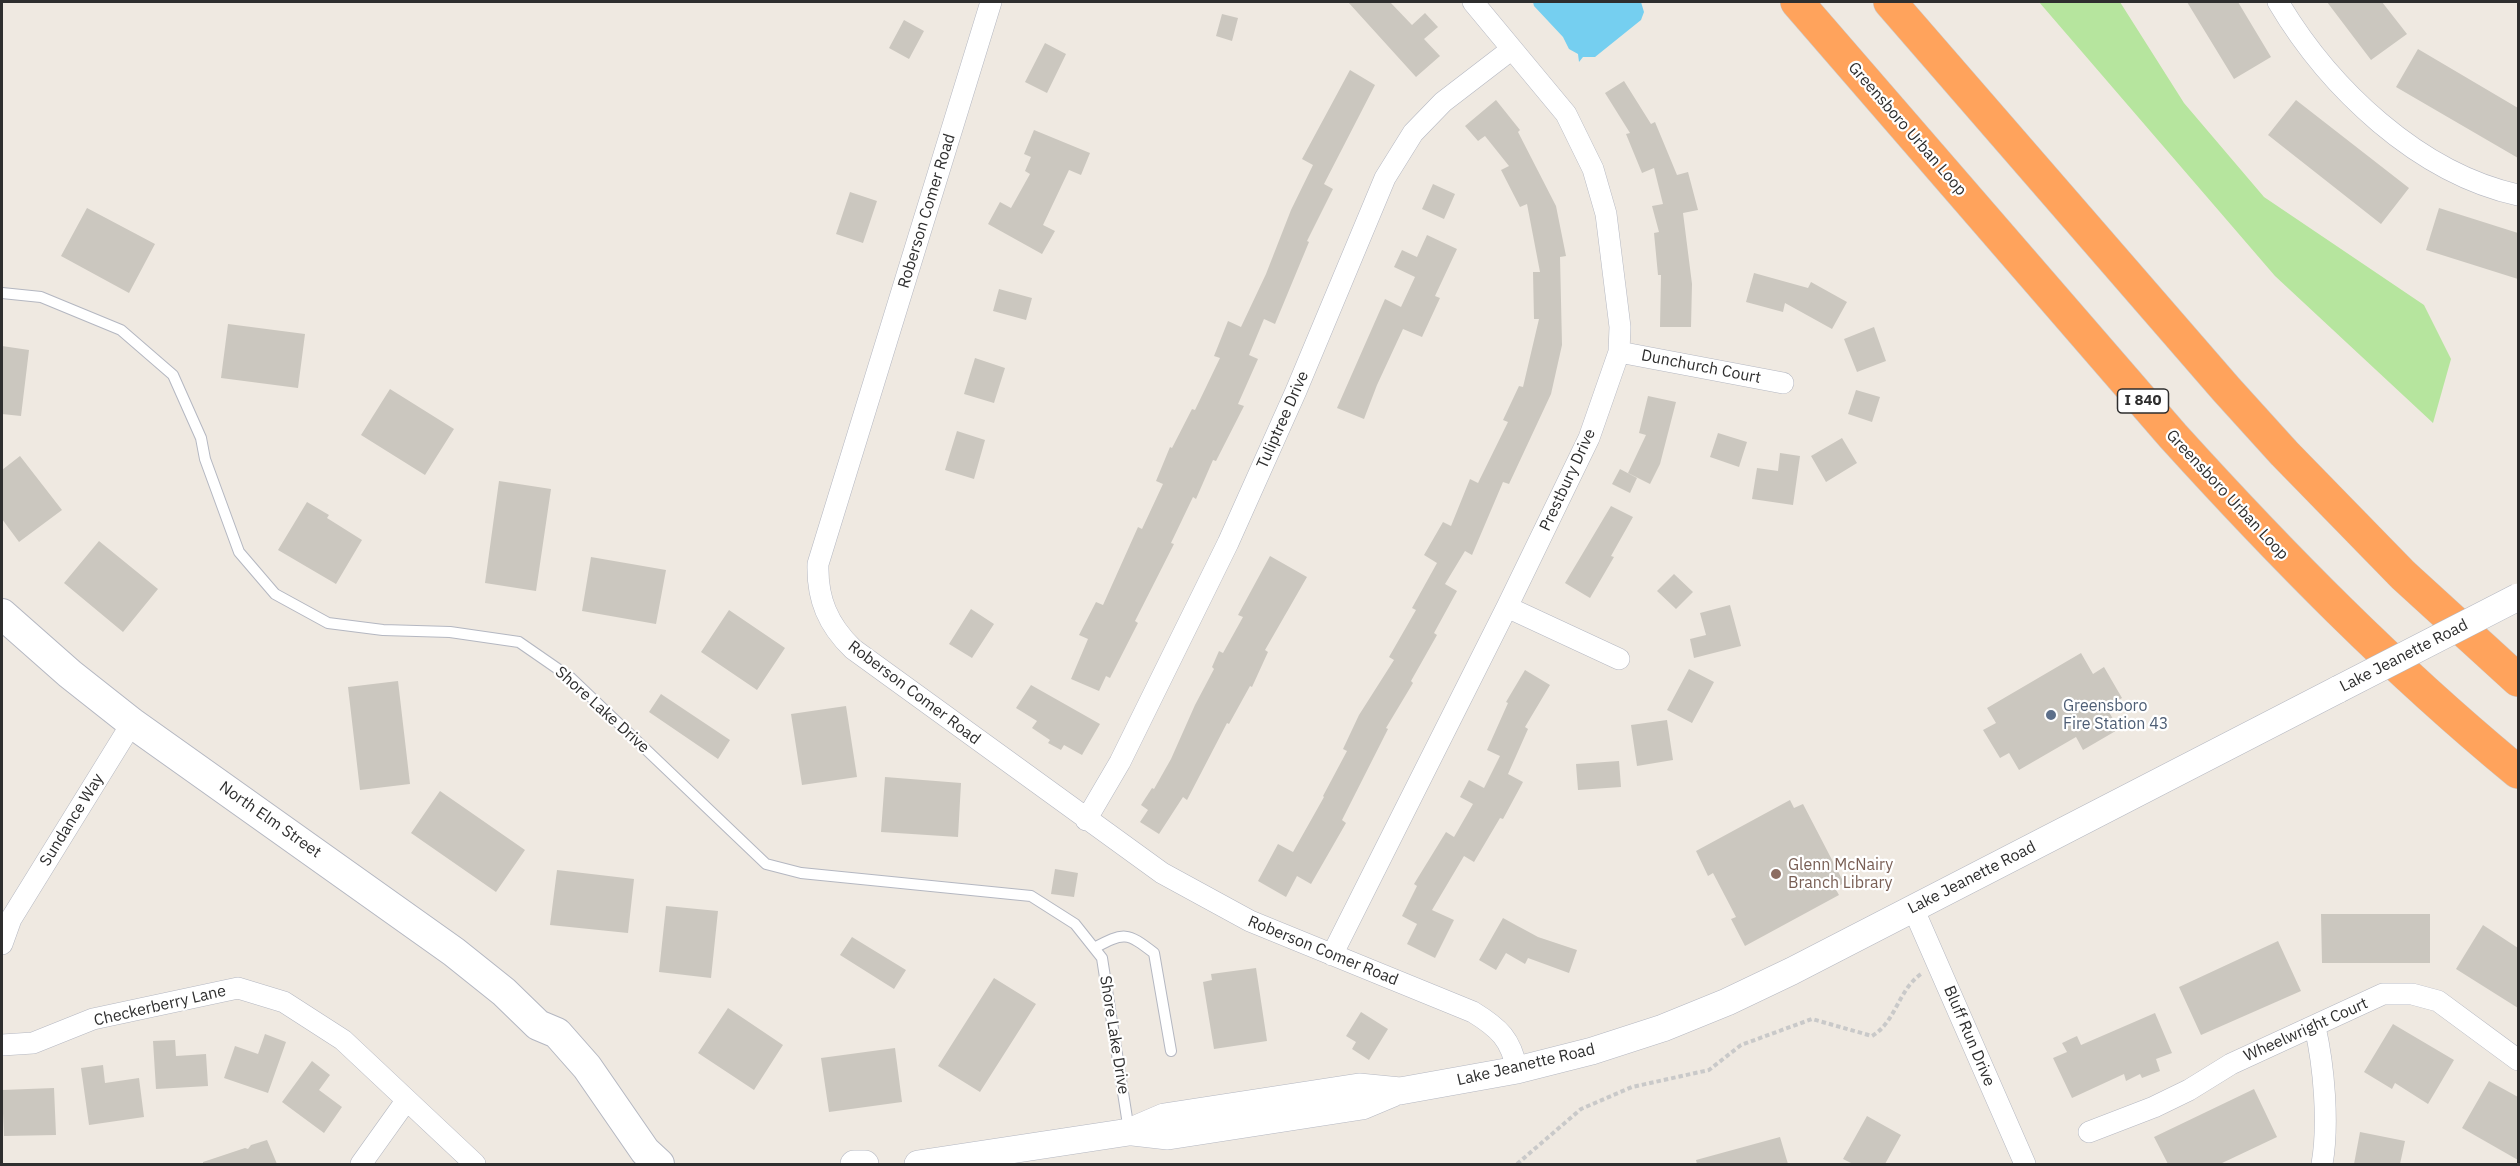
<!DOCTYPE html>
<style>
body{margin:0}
#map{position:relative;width:2520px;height:1166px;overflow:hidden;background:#efe9e1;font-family:"IBM Plex Sans",sans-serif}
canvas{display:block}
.frame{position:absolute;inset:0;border:3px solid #2e2e2e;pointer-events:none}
</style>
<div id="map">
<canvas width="2520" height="1166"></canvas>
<div class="frame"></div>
</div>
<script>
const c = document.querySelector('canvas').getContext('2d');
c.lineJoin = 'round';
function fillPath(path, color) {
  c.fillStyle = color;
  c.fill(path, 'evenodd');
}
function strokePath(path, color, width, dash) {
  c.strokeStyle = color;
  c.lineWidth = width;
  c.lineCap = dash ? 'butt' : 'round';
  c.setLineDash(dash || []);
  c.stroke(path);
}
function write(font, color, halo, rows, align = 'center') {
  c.font = font + ' "IBM Plex Sans",sans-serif';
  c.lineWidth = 4.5;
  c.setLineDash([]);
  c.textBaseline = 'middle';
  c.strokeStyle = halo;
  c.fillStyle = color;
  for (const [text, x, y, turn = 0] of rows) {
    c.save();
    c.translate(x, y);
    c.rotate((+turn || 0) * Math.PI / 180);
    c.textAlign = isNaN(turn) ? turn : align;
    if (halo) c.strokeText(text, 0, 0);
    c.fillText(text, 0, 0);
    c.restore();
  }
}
const green = new Path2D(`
 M2039,2H2120L2184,103L2264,197L2424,305L2451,359L2433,423L2275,276Z`);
const water = new Path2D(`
 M1533,2H1641L1644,12L1641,20L1595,57H1583L1579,62L1578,54L1569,49L1563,37L1534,6Z`);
const building = new Path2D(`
 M1348,2H1390L1412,25L1425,13L1438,27L1424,39L1440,56L1416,77Z
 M2187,2H2238L2271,57L2234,79Z
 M2327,2H2382L2407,34L2371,60Z
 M1222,14L1238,18L1232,41L1216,36Z
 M904,20L924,31L909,59L889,48Z
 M1045,43L1066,54L1047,93L1025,82Z
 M2418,49L2518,108V158L2396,87Z
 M1350,70L1375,85L1324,184L1333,189L1307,241L1309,242L1275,324L1264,319L1249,355L1258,359L1238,404L1244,406L1216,461L1213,460L1196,499L1193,497L1171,543L1174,544L1135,621L1138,623L1110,678L1106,676L1099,691L1071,679L1088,639L1079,635L1096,602L1103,605L1138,527L1142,529L1163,484L1156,481L1170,447L1172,448L1192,409L1195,410L1220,358L1214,356L1228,321L1241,327L1266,274L1291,210L1313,165L1302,159Z
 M1624,81L1651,124L1655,122L1677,175L1688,172L1698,210L1683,213L1692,284L1691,327H1660L1661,275H1658L1654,233L1659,232L1652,206L1663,204L1654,168L1642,173L1626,134L1630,133L1605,93Z
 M1496,100L1520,130L1518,132L1556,206L1566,256L1560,257L1562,345L1551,394L1509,484L1503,482L1472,555L1465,551L1445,584L1457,591L1434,633L1437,635L1411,681L1413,683L1386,728L1388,729L1342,820L1346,823L1311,884L1297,876L1286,897L1258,881L1278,844L1293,852L1324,797L1323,796L1347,751L1343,749L1359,715L1394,660L1389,657L1416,610L1412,608L1437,563L1424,555L1443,522L1451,526L1470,479L1478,483L1508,422L1503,420L1519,386L1523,387L1539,319H1534L1533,272H1540L1527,204L1520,207L1501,170L1509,166L1485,136L1478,141L1465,126Z
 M2296,100L2409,188L2381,224L2268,135Z
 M1034,130L1090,153L1081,175L1069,170L1043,225L1055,231L1042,254L988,224L1000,202L1011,208L1030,174L1025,171L1031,157L1024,154Z
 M1433,184L1455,194L1444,219L1422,209Z
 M850,192L877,201L863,243L836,234Z
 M87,208L155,244L129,293L61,256Z
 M2439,208L2518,233V279L2426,250Z
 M1427,235L1457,249L1435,296L1440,298L1422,337L1403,329L1377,385L1364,419L1337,408L1385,299L1401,307L1415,277L1394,267L1402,250L1417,257Z
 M1754,273L1808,288L1811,282L1847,302L1832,329L1785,303L1783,312L1746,302Z
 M999,289L1032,298L1026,320L993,311Z
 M228,324L305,334L298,388L221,378Z
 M1874,327L1886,361L1857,372L1844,339Z
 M2,346L29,350L21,416L2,414Z
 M975,358L1005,368L994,403L964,394Z
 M390,389L454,429L425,475L361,435Z
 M1856,390L1880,397L1872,422L1848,414Z
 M1648,396L1676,402L1660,464L1650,484L1628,473L1646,435L1639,433Z
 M957,431L985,440L974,479L945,470Z
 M1718,433L1747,442L1739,467L1710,457Z
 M1842,438L1857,463L1826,482L1811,456Z
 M1780,453L1800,456L1793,505L1752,499L1757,468L1778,471Z
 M20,456L62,510L19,542L2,519V470Z
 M1620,469L1637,478L1630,493L1612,484Z
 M499,481L551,489L536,591L485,583Z
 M307,502L329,515L327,518L362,540L336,584L278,550Z
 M1611,506L1633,517L1611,556L1614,557L1590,598L1565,583Z
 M99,541L158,589L123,632L64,583Z
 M1270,556L1307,577L1265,650L1268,652L1252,687L1250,686L1229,724L1227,723L1187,800L1183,797L1159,834L1140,822L1148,810L1141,805L1152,788L1154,789L1171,759L1195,705L1214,669L1212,667L1219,651L1223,653L1243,617L1238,615Z
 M591,557L666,570L656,624L582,611Z
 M1674,574L1693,592L1676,609L1657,591Z
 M1730,605L1741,646L1694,658L1690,639L1706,635L1700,613Z
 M971,609L994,624L972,658L949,644Z
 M729,610L785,648L757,690L701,652Z
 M2081,653L2093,674L2104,667L2122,698L2106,707L2119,729L2083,750L2076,737L2019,770L2009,753L2000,758L1983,730L1996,723L1987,708Z
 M1689,669L1714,682L1692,723L1667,710Z
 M1525,670L1550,685L1525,727L1528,729L1508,774L1523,782L1503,819L1500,818L1474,862L1464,856L1432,910L1454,920L1435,958L1407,944L1417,924L1402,916L1417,886L1414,884L1446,832L1454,837L1473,804L1460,797L1469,780L1484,788L1500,756L1487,750L1508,703L1506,702Z
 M398,681L410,784L360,790L348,687Z
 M1031,685L1100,724L1082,755L1064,745L1061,750L1048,743L1050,740L1032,728L1037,721L1016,708Z
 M661,694L730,740L718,759L649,712Z
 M846,706L857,777L802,785L791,714Z
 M1667,720L1673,760L1637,766L1631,725Z
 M1619,761L1621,787L1578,790L1576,764Z
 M885,777L961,783L958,837L881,832Z
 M440,791L525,850L496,892L411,833Z
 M1790,800L1794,808L1803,804L1844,883L1835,888L1839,895L1745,946L1731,919L1736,917L1713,873L1708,876L1696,851Z
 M1055,869L1078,873L1074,897L1051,894Z
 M557,870L634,879L628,933L550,925Z
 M666,906L718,911L711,978L659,972Z
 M2321,914H2430V963H2322Z
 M1503,918L1538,937L1577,950L1569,973L1528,958L1525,964L1506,953L1496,970L1479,960Z
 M2483,925L2518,948V1008L2456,969Z
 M852,937L906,970L894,989L840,955Z
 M2278,941L2301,991L2201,1035L2179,987Z
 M1256,968L1267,1041L1214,1049L1203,982L1212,980L1211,974Z
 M994,978L1036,1004L980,1092L938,1066Z
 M728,1008L783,1045L754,1090L698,1053Z
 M1361,1012L1388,1029L1369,1060L1352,1049L1356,1042L1346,1036Z
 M2155,1013L2172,1053L2156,1059L2160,1071L2142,1078L2140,1074L2126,1081L2124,1074L2072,1098L2053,1058L2067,1052L2062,1043L2077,1036L2081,1045Z
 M2393,1024L2454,1060L2428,1104L2395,1083L2392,1089L2364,1072Z
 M265,1034L286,1042L268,1093L224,1078L235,1046L258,1054Z
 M175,1040L176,1056L206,1054L208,1086L156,1089L153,1041Z
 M895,1048L902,1102L829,1112L821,1058Z
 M312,1061L330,1075L319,1090L342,1107L324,1133L282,1102Z
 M103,1065L105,1083L139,1078L144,1117L89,1125L81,1068Z
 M2489,1081L2518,1097V1160L2462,1128Z
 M54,1088L56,1135L4,1136L2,1090Z
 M2254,1089L2277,1137L2220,1164H2168L2154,1137Z
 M1867,1116L1901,1135L1885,1164H1853L1843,1159Z
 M2360,1132L2405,1141L2400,1164H2354Z
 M1780,1137L1788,1164H1697L1696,1160Z
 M267,1140L277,1164H203V1162L245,1148L248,1149L251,1145Z`);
const path = new Path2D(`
 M1517,1164L1581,1109L1632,1087L1709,1070L1741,1045L1812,1019L1872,1036C1896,1022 1898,990 1921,974`);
const service = new Path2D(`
 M2,293L41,297L121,330L173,375L201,438L205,459L239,552L275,594L328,623L383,630L450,632L519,642L571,678L766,864L801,873L1031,896L1075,924L1102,958L1129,1131
 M1094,948C1124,932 1127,932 1154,953L1171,1051`);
const minor = new Path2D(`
 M991,2L818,564C817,599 828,625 853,649L1162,873L1250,921L1473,1012C1499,1028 1511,1039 1517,1070
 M2278,2C2329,88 2418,173 2518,195
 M1619,352L1783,383
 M1507,607L1619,659
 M1086,820L1120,762L1228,543L1296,391L1385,178L1413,133L1443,102L1512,49
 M1913,908L2025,1164
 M2,944L11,919L132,723
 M1332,955L1507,607L1589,438L1619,352L1620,327L1606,214L1593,169L1566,114L1473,2
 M2315,1027C2324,1066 2329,1124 2322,1164
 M2,1045L33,1043L93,1019L238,988L284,1002L343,1040L475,1164
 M2089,1132L2154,1107L2189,1090L2231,1064L2383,994H2412L2438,1001L2518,1060
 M361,1164L406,1101`);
const tertiary = new Path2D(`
 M1133,1132L1168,1136L1362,1106L1393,1093
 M854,1164H865
 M918,1164L1129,1132L1164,1117L1359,1087L1400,1091L1517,1070L1592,1051L1663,1028L1727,1002L1792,971L2339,689`);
const secondary = new Path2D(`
 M2,614L70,674L132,723L454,952L504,992L538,1025L557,1033L587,1067L645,1151L659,1164`);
const motorway = new Path2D(`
 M1797,2L2173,436C2281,555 2394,670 2518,772
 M1890,2L2226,389L2284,453L2403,575L2518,680`);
const tertiaryBridge = new Path2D(`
 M2339,689L2518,597`);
const markers = [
 [2051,715,6,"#5c6f8a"],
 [1776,874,6,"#8d6e63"]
];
const shields = [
 [2143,401,51]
];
const shieldNames = [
 ["I 840",2143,401]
];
const streetNames = [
 ["Greensboro Urban Loop",1907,129,49],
 ["Roberson Comer Road",927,211,-73],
 ["Dunchurch Court",1701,367,11],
 ["Tuliptree Drive",1283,420,-66],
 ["Prestbury Drive",1568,480,-65],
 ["Greensboro Urban Loop",2227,495,47],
 ["Lake Jeanette Road",2404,656,-27],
 ["Roberson Comer Road",914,693,37],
 ["Shore Lake Drive",602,710,42],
 ["Sundance Way",72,820,-58],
 ["North Elm Street",270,820,35],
 ["Lake Jeanette Road",1972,878,-27],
 ["Roberson Comer Road",1323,951,22],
 ["Checkerberry Lane",160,1006,-13],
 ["Wheelwright Court",2306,1030,-24],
 ["Shore Lake Drive",1114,1035,81],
 ["Bluff Run Drive",1969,1036,67],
 ["Lake Jeanette Road",1526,1065,-13]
];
const serviceNames = [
 ["Greensboro",2063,706],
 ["Fire Station 43",2063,724]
];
const educationNames = [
 ["Glenn McNairy",1788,865],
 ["Branch Library",1788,883]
];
fillPath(green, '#b6e59e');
fillPath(water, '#75cff0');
fillPath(building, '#cbc7bf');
strokePath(service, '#b4b7c1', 12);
strokePath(minor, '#b4b7c1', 22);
strokePath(tertiary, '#b4b7c1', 28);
strokePath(secondary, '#b4b7c1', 32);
strokePath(motorway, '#c9c9c9', 34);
strokePath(path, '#c9c9c9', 4, [4.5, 3]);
strokePath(service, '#fff', 10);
strokePath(minor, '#fff', 21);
strokePath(tertiary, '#fff', 27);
strokePath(secondary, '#fff', 30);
strokePath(motorway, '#ffa35c', 33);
strokePath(tertiaryBridge, '#b4b7c1', 28, []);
strokePath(tertiaryBridge, '#fff', 27);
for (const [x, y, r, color] of markers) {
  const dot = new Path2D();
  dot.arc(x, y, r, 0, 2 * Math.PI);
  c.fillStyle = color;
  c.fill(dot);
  strokePath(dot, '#fff', 2);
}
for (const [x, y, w] of shields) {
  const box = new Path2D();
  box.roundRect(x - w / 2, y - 12, w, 24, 4.5);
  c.fillStyle = '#fff';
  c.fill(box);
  strokePath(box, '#2e2e2e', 1.5);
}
write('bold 15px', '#2e2e2e', null, shieldNames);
write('16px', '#2e2e2e', '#fff', streetNames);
write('16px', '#4e5e75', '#fff', serviceNames, 'left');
write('16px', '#785e54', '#fff', educationNames, 'left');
</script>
